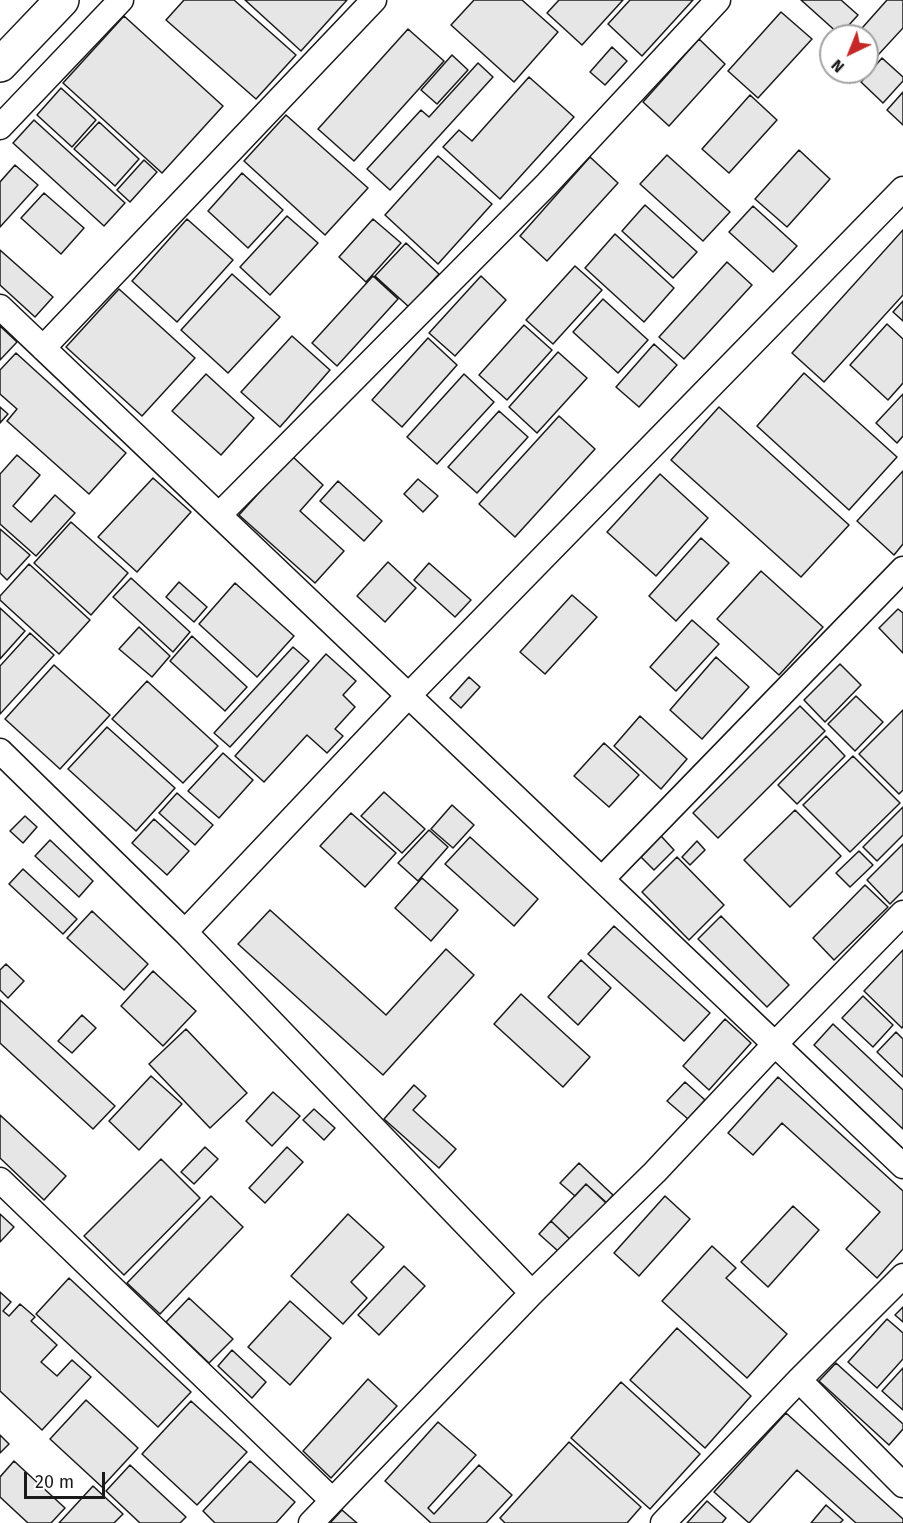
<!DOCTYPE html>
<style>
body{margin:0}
#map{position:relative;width:903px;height:1523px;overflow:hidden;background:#fff;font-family:"Fira Sans",sans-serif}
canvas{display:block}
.north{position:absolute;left:819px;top:24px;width:60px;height:60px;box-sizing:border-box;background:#fff;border:2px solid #a3a3a3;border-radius:50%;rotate:223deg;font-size:16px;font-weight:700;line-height:24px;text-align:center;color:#1a1a1a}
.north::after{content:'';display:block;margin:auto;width:21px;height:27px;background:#c62828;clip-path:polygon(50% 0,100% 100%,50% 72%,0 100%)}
.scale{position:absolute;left:24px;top:1472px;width:81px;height:27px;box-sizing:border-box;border:3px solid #1a1a1a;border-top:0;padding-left:8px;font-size:18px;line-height:21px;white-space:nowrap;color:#1a1a1a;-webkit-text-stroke:4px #fff;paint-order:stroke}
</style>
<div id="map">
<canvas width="903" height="1523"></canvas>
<div class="north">N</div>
<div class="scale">20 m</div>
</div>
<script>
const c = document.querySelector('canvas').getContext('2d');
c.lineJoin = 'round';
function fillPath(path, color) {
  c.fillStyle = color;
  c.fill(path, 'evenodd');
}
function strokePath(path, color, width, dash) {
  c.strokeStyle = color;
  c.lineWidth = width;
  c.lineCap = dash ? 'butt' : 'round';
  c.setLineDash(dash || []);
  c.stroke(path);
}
const building = new Path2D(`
 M184,0H234L296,55L256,99L166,20Z
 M245,0H347L301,51Z
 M474,0H522L558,32L514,82L451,25Z
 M559,0H623L582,45L547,13Z
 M630,0H693L642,56L608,24Z
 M801,0H841L858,15L840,35Z
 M887,0H903V28L867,67V36H855Z
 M781,12L812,39L758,98L728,71Z
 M124,16L223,106L162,173L63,83Z
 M408,29L444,61L354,161L318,129Z
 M699,39L725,64L669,126L643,102Z
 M612,47L627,61L605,85L590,72Z
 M452,55L468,70L437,104L421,90Z
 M882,58L903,77V81L883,103L861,82Z
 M478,63L493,77L390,190L367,169L421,110L429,117Z
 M847,72H863L856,80Z
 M529,77L574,117L500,199L443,147L459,130L472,141Z
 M61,88L96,120L72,147L37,115Z
 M903,92V125L887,110Z
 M750,95L777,120L729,173L702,149Z
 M286,115L368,188L325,235L244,161Z
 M34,120L125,203L104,226L13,143Z
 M99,122L139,159L115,186L74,149Z
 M799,150L830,179L787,227L755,199Z
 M667,155L730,212L703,241L640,184Z
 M438,156L492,204L438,264L385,215Z
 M590,157L618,183L547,261L520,236Z
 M144,160L157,172L130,202L117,190Z
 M15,165L38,185L0,227V182Z
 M242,173L283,210L248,248L208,211Z
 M44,193L84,228L61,254L21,218Z
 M645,205L697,252L673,278L622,231Z
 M753,206L797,246L773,272L729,232Z
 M287,216L318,243L270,295L240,267Z
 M187,219L233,260L177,322L132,281Z
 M373,219L401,243L366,282L339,257Z
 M903,230V295L824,382L792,353Z
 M615,234L674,288L644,322L585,268Z
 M406,243L439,274L409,307L375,276Z
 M0,250L53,297L35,317L0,285Z
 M727,262L752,285L684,359L659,337Z
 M575,266L602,290L553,344L526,320Z
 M232,274L280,317L228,373L181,330Z
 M373,276L398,299L337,366L312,343Z
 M481,276L506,300L455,356L429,333Z
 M119,289L195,358L142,416L66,347Z
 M603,299L648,340L618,373L573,332Z
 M903,301V321L893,312Z
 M887,324L903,339V383L888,400L850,365Z
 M524,325L552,350L507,400L479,375Z
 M0,326L17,342L0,360Z
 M292,336L330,370L280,427L241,392Z
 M428,338L457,365L402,427L372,400Z
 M654,344L677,365L639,407L616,387Z
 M558,352L587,378L537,433L509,407Z
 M16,353L126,453L89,494L7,421L17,409L0,394V370Z
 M804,373L897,457L849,510L757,426Z
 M206,374L254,418L221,455L172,411Z
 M464,374L494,402L437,464L407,437Z
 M903,394V436L897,443L876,423Z
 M0,407L8,414L0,423Z
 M719,407L849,525L801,577L671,460Z
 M499,411L528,437L477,493L448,467Z
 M559,416L595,449L515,537L479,504Z
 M17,455L40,475L13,506L31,522L55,495L75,513L36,556L0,524V474Z
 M292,456L323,485L300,511L344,551L315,583L239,515Z
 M903,471V544L894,555L857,521Z
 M660,474L708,518L656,576L607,532Z
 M153,478L191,512L137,572L98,537Z
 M418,479L438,496L423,512L404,494Z
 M338,481L382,521L364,541L320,501Z
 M71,522L128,573L91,615L34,563Z
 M0,529L30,555L7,580L0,573Z
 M701,538L729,563L676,621L649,596Z
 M388,562L416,588L385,622L357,596Z
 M429,563L471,600L455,617L414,580Z
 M29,564L90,620L59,654L0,600V596Z
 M761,571L823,627L779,675L717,619Z
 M131,578L190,632L173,652L113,597Z
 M179,582L207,607L194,622L166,597Z
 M235,583L294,636L257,677L199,624Z
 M572,595L597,617L545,674L520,652Z
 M0,608L25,631L0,659Z
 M898,609L903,613V653L879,628Z
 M692,620L719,644L676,691L650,667Z
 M139,627L170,656L152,677L119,649Z
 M30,633L54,655L0,714V666Z
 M192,636L247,687L225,711L170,661Z
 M293,647L309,661L230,747L214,733Z
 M326,654L356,681L343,695L355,707L335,729L343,736L327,753L307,735L264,782L235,756Z
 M716,657L749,687L702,739L670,710Z
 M840,664L861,685L825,722L804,700Z
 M54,665L110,715L60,769L5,719Z
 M469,677L480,687L461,708L450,698Z
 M147,681L218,746L183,783L112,719Z
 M856,696L883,722L855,751L828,724Z
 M800,706L825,731L718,838L693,813Z
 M903,710V790L899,794L859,754Z
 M640,716L687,759L661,789L614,746Z
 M107,727L175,788L136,831L68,769Z
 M826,736L845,756L797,804L778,785Z
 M604,743L639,775L609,807L574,776Z
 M223,753L253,780L219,818L188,791Z
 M853,756L900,803L850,852L803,805Z
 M384,792L425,829L402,853L361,816Z
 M177,793L213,825L195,845L159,813Z
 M452,805L474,825L453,848L431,829Z
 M903,807V835L877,861L863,847Z
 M795,810L841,856L790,907L744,860Z
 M351,813L396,853L365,887L320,846Z
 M25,816L37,827L23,843L10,831Z
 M154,819L189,851L167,875L132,843Z
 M429,830L448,847L418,881L398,863Z
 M661,836L674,850L654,870L641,857Z
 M470,837L538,899L514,926L445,864Z
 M50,840L93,881L79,897L35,856Z
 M697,841L705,850L690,865L682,857Z
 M903,844V891L890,904L867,880Z
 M859,851L873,865L850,887L836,873Z
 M677,857L724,905L689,940L642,892Z
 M23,869L77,919L63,934L9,884Z
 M422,878L458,910L431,941L395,908Z
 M865,885L888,907L834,960L813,938Z
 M270,910L386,1015L446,949L474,975L383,1075L238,944Z
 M92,911L148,964L124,990L67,938Z
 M721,916L789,985L767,1007L698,939Z
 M614,926L710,1013L684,1041L588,954Z
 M903,950V1026L902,1028L864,991Z
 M581,960L611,988L578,1025L548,997Z
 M6,964L24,981L8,998L0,990V970Z
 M153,971L196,1011L163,1046L121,1006Z
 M521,994L590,1057L563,1087L494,1024Z
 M863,996L893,1025L873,1047L842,1018Z
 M0,1000L115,1106L93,1129L0,1043Z
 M82,1015L96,1028L72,1053L58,1041Z
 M725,1019L751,1043L709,1090L683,1066Z
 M833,1024L903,1090V1129L814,1045Z
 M186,1029L247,1093L210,1128L149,1064Z
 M896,1032L903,1039V1077L877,1052Z
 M151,1076L182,1104L139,1150L109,1121Z
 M778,1077L903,1191V1249L877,1278L846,1249L880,1212L782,1123L753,1155L728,1133Z
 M685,1082L705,1100L688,1119L667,1101Z
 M414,1085L426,1096L413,1110L456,1149L439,1168L384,1119Z
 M273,1092L300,1116L272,1146L246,1121Z
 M314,1109L335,1128L324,1140L303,1120Z
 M0,1115L66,1176L44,1200L0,1158Z
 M205,1147L218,1159L194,1184L181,1172Z
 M287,1147L303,1162L265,1203L249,1188Z
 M161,1159L200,1198L124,1275L84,1236Z
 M579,1163L613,1195L606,1203L586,1184L575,1196L560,1183Z
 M586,1184L609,1205L574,1243L551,1221Z
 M211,1196L243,1227L160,1314L127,1283Z
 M665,1196L690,1219L639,1276L614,1253Z
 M793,1206L819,1230L768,1287L741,1262Z
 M0,1214L14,1227L0,1242Z
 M348,1214L384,1247L351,1282L367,1298L343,1324L291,1276Z
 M551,1221L570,1239L558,1251L539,1234Z
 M712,1246L736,1268L726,1278L787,1334L747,1378L662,1301Z
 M404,1266L425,1286L379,1335L358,1315Z
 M69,1278L191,1392L158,1427L36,1314Z
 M0,1292L11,1302L3,1311L9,1316L20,1304L35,1317L31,1321L57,1345L41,1362L57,1376L72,1360L91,1377L42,1430L0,1391Z
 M189,1298L233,1339L209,1363L166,1322Z
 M290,1301L331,1338L290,1385L248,1347Z
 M903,1307V1322L895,1315Z
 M887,1319L903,1333V1359L877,1388L848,1362Z
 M677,1328L751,1396L705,1448L630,1380Z
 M232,1350L266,1382L252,1398L218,1366Z
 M836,1363L903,1424V1429L889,1445L819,1381Z
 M903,1368V1410L882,1391Z
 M368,1379L397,1406L331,1478L303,1451Z
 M621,1382L700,1454L650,1509L571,1438Z
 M86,1400L138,1448L102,1487L50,1439Z
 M191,1401L247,1452L197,1505L142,1454Z
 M786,1413L903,1519V1523H856L797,1470L749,1523L714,1492Z
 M438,1422L476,1455L428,1508L434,1514L479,1465L512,1495L486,1523H431L385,1481Z
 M0,1435L9,1444L0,1453Z
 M569,1442L641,1507L627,1523H505L500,1518Z
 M14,1461L65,1508L51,1523H28L0,1497V1477Z
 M250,1461L295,1502L276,1523H215L203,1511Z
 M130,1465L186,1517L180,1523H140L106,1491Z
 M93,1486L123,1514L114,1523H59Z
 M707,1501L726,1518L722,1523H687Z
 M826,1505L843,1520L840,1523H811Z
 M342,1510L357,1523H330Z`);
const minor = new Path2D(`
 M0,127L121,0
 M0,307L903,1166
 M43,348L374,0
 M219,515L547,184L718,0
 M0,751L185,932L532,1293
 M603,878L903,569
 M185,932L409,695L903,189
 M0,1180L332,1500
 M799,1380L903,1485
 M311,1523L532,1293L655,1172L776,1043L903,913
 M663,1523L799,1380L903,1276`);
const primary = new Path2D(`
 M0,65L62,0`);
fillPath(building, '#e6e6e6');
strokePath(building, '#1a1a1a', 1.5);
strokePath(minor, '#1a1a1a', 27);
strokePath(primary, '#1a1a1a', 36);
strokePath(minor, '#fff', 24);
strokePath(primary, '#fff', 33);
</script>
